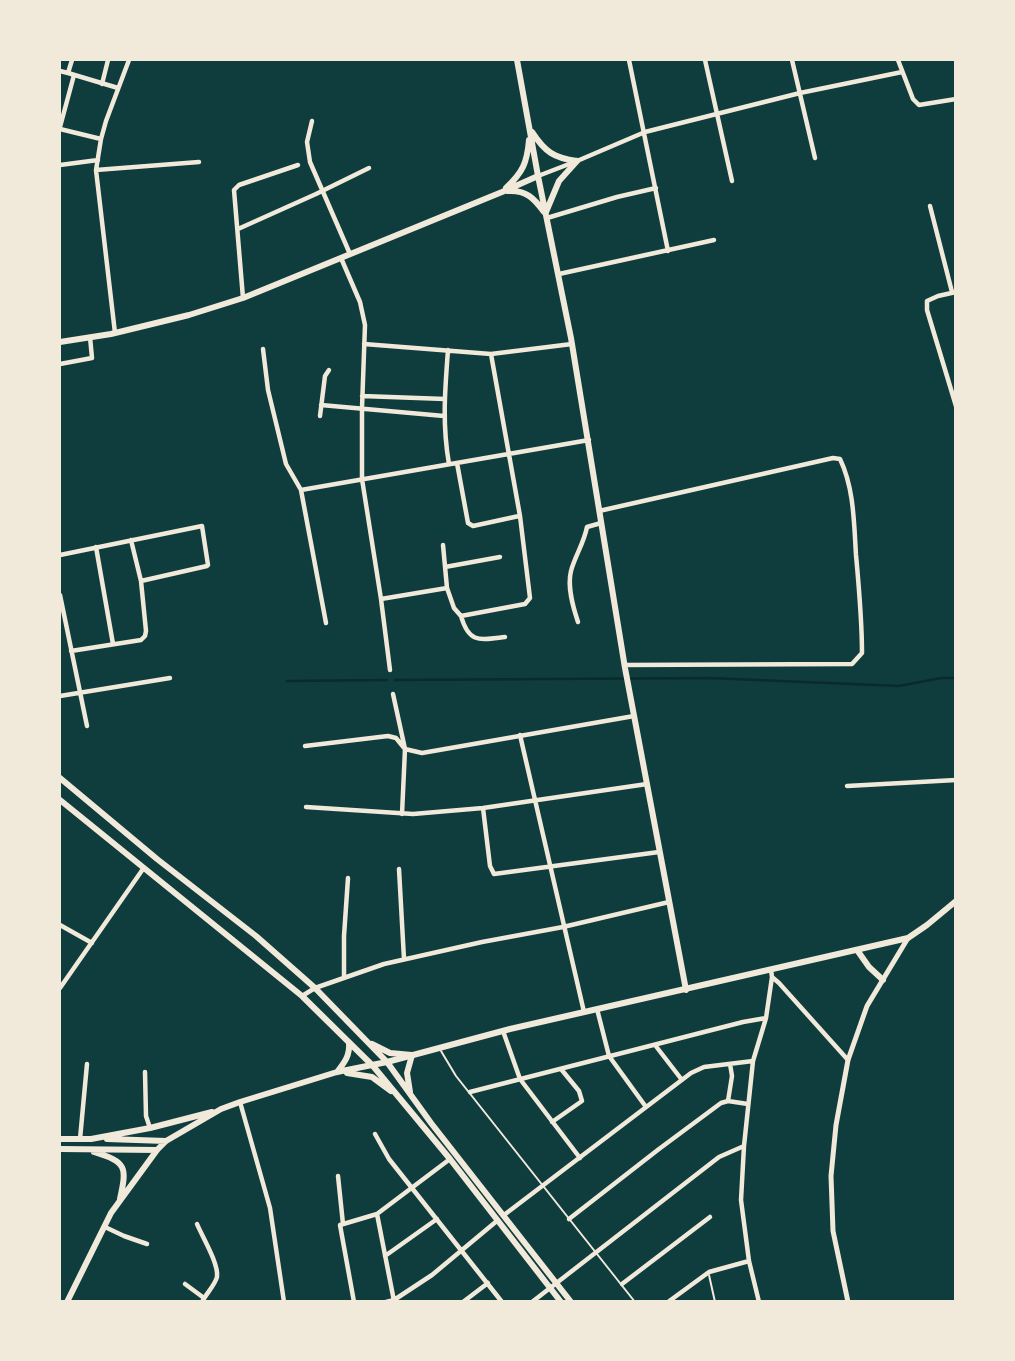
<!DOCTYPE html>
<style>
body{margin:0}
#map{position:relative;width:1015px;height:1361px;overflow:hidden;background:#0f3d3e;font-family:"PT Sans Narrow",sans-serif}
canvas{display:block}
.frame{position:absolute;inset:0;border:61px solid #f1e9da;pointer-events:none}
</style>
<div id="map">
<canvas width="1015" height="1361"></canvas>
<div class="frame"></div>
</div>
<script>
const c = document.querySelector('canvas').getContext('2d');
c.lineJoin = 'round';
function strokePath(path, color, width, dash) {
  c.strokeStyle = color;
  c.lineWidth = width;
  c.lineCap = dash ? 'butt' : 'round';
  c.setLineDash(dash || []);
  c.stroke(path);
}
const stream = new Path2D(`
 M395,680L710,678L899,686L941,678H956
 M287,681L387,680`);
const service = new Path2D(`
 M441,1051L456,1076L635,1302
 M709,1275L715,1302`);
const minor = new Path2D(`
 M72,60L68,73L118,88
 M629,60L668,251
 M705,60L732,181
 M792,60L815,158
 M898,60L913,99L919,105L956,99
 M60,71L68,73
 M102,84L108,60
 M312,121L307,142L310,162L350,254
 M60,127L74,75
 M60,129L101,139
 M60,165L98,160
 M96,170L199,162
 M538,176L577,161L645,132L800,93L902,72
 M930,206L952,292
 M547,218L617,197L656,188
 M238,229L316,194L369,168
 M341,258L360,302L365,325L362,408V479L381,599L390,670
 M559,274L714,240
 M956,292L938,296L927,301V310L956,406
 M243,298L234,190L239,185L298,165
 M115,333L96,170L101,139L106,121L129,60
 M364,344L491,354L572,344
 M263,349L268,390L286,464L301,490L326,623
 M448,350C445,390 442,424 449,464
 M60,364L92,358L90,337
 M362,396L445,399
 M321,405L444,416
 M320,416L325,376L329,370
 M457,463L468,523L473,526L519,516
 M301,490L589,440
 M599,511L833,458L840,459C854,488 854,523 856,555C859,588 862,620 862,653L852,664L624,665
 M443,545L447,588
 M96,547L113,644
 M60,555L202,526L208,565L207,566L141,581
 M445,567L500,557
 M60,595L87,726
 M381,599L447,588L454,608L461,616L525,604L530,598L520,516L491,354
 M461,616C469,644 480,640 505,637
 M578,622C573,607 567,587 571,571C575,556 584,543 587,527L601,523
 M71,651L141,640L145,636L146,631L141,581L131,540
 M393,694L405,749L402,814
 M60,696L170,678
 M520,735L584,1012
 M305,746L388,736L396,738L405,749L422,753L634,716
 M847,786L956,780
 M306,807L413,814L483,808L647,784
 M483,808L490,866L494,874L659,852
 M399,869L404,959
 M60,925L92,943
 M344,977V936L348,878
 M772,977L779,983L848,1060
 M60,988L143,869
 M302,996L315,988L384,964L482,942L563,927L669,902
 M597,1009L609,1056L646,1107
 M503,1031L520,1079L580,1158
 M655,1045L682,1080
 M145,1072L146,1116L150,1128
 M470,1092L743,1022L766,1018
 M728,1101L732,1076L730,1064
 M240,1102L270,1208L284,1302
 M552,1122L582,1101L579,1091L561,1069
 M375,1134L389,1159L502,1302
 M80,1139L87,1064
 M338,1176L343,1224
 M377,1214L394,1301
 M504,1215L691,1073L704,1067L753,1061
 M569,1219L659,1149L721,1103L728,1101L748,1104
 M197,1224C202,1236 219,1264 217,1277C215,1285 206,1294 202,1302
 M105,1227L124,1236L147,1244
 M385,1256L437,1219
 M185,1284L204,1298
 M622,1284L710,1217
 M354,1302L340,1225L377,1214L450,1159
 M386,1302L394,1300L432,1275L498,1220
 M463,1302L488,1283
 M532,1302L719,1157L744,1146
 M668,1302L709,1272L749,1261
 M759,1302L749,1261L741,1200L744,1146L753,1061L766,1018L772,977L771,970`);
const tertiary = new Path2D(`
 M848,1302L833,1231L831,1176L836,1125L848,1060L867,1006L908,938`);
const secondary = new Path2D(`
 M517,60L538,176L571,338L625,668L686,990
 M532,132C545,152 554,158 577,161
 M506,188C523,172 527,163 529,140
 M508,191C526,190 534,198 544,212
 M546,212L559,181L577,161
 M60,342L111,334L189,315L243,298L502,192L538,176
 M857,950L869,967L883,980
 M387,1062L510,1029L908,938L927,925L956,901`);
const primary = new Path2D(`
 M60,778L157,859L256,936L315,988L387,1062L431,1123L571,1302
 M60,800L302,996L373,1066L450,1159L561,1302
 M372,1044L390,1053L412,1055L407,1073L410,1092
 M337,1072C345,1062 350,1055 349,1043
 M347,1073L372,1077L391,1091
 M60,1139H91L150,1128L212,1112
 M107,1139L166,1141
 M60,1149L157,1150
 M94,1152C127,1162 127,1167 120,1199
 M67,1302L111,1213L157,1150L166,1141L221,1109L240,1102L337,1072L387,1062`);
strokePath(stream, '#0a2a2b', 2.5);
strokePath(service, '#f1e9da', 2);
strokePath(minor, '#f1e9da', 4.5);
strokePath(tertiary, '#f1e9da', 5);
strokePath(secondary, '#f1e9da', 6);
strokePath(primary, '#f1e9da', 6);
</script>
